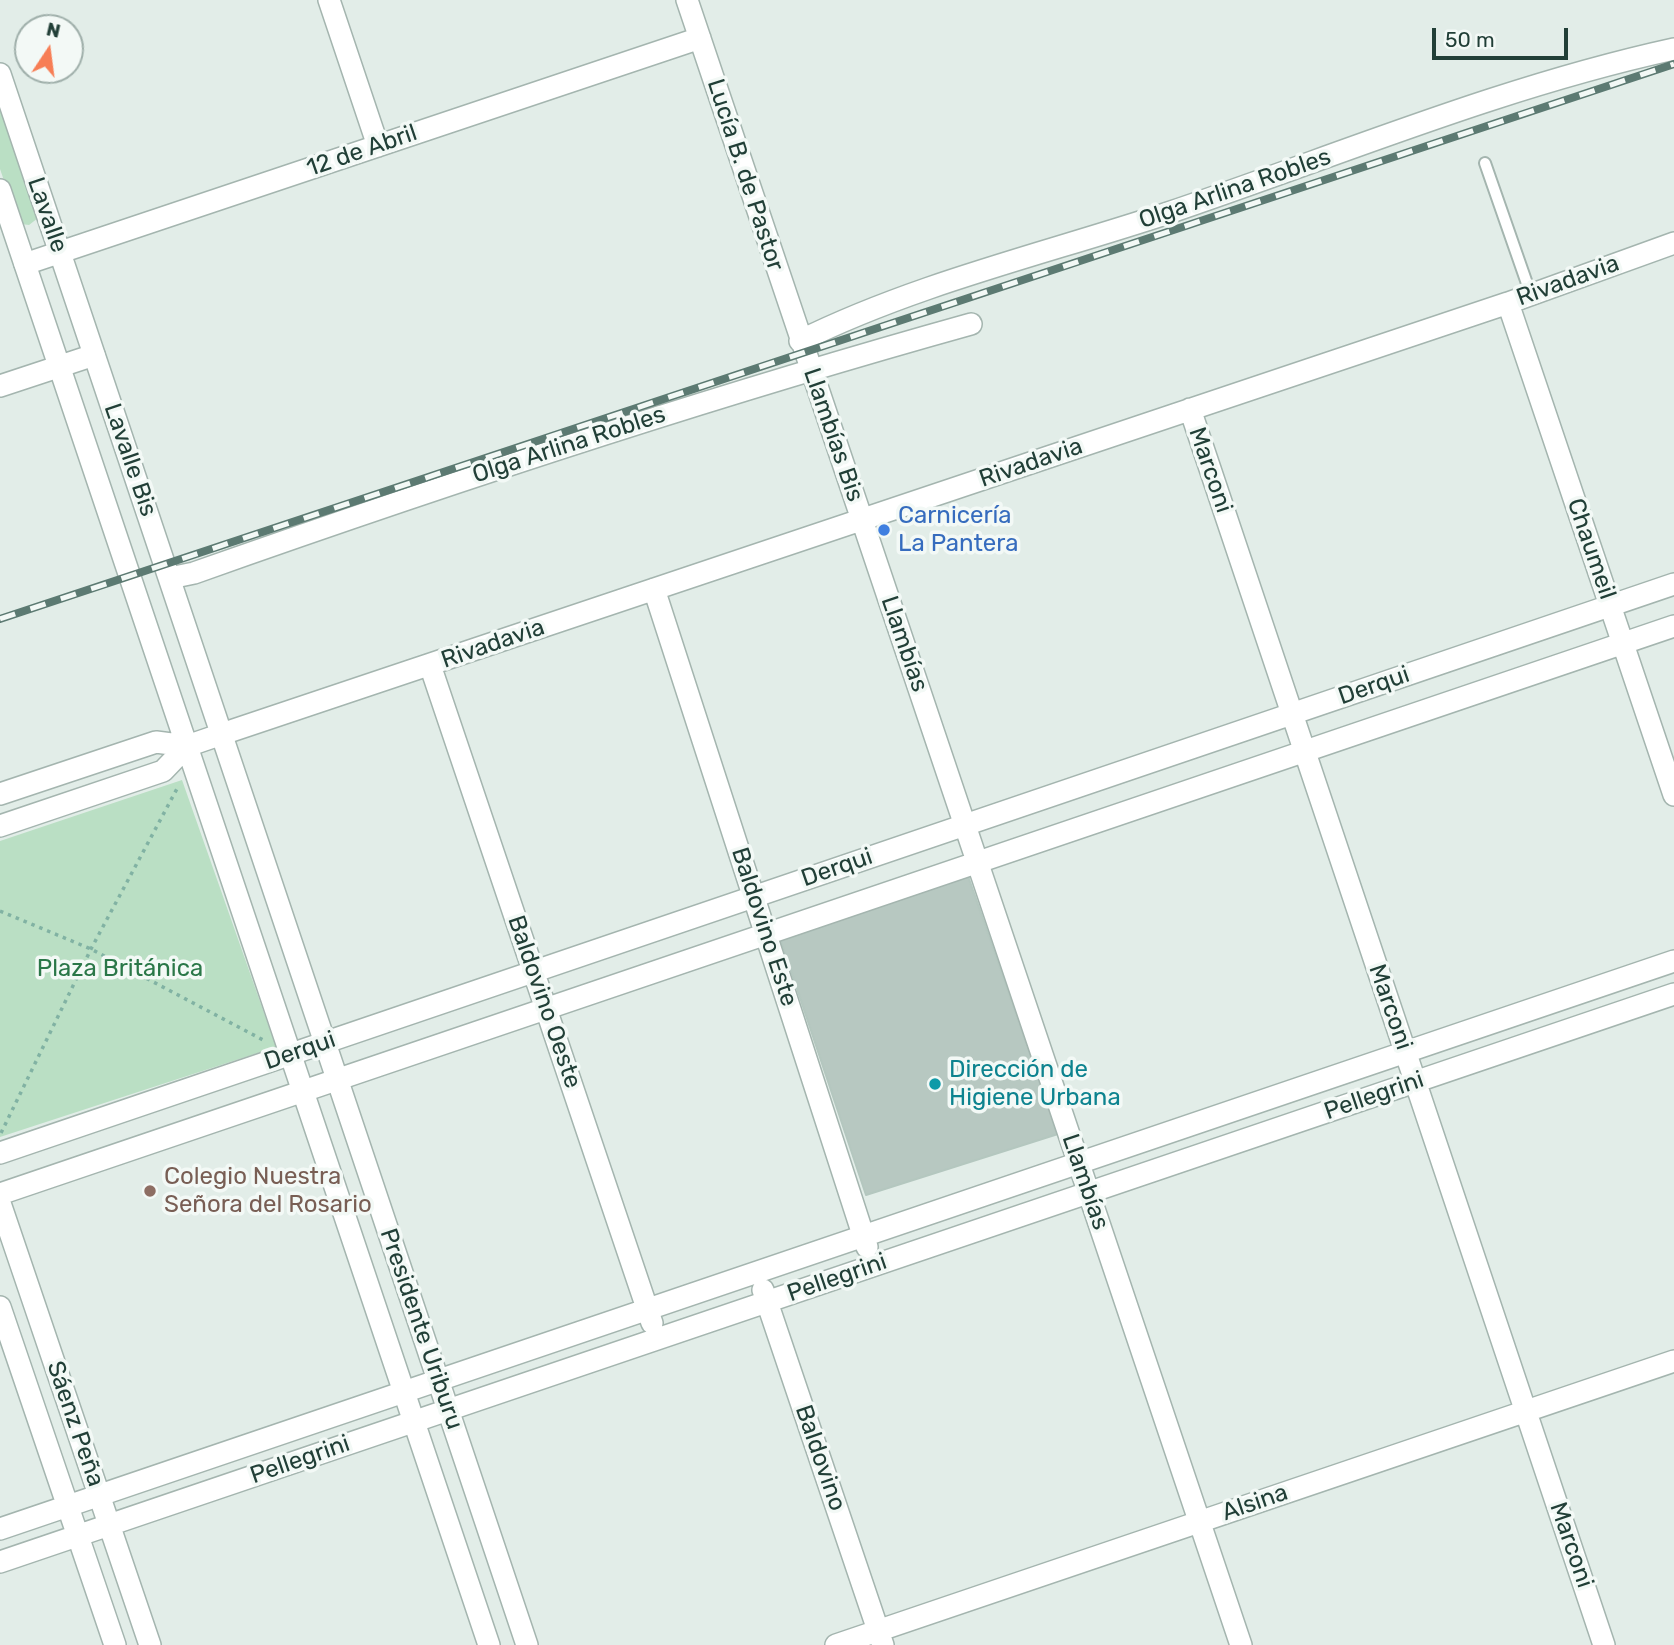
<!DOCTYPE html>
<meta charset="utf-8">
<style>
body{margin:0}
#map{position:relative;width:1674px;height:1645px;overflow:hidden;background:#e2ede8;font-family:Rubik,sans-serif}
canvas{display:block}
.north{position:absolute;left:14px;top:14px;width:70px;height:70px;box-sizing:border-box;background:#f3f9f6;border:2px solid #9fafaa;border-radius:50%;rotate:13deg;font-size:19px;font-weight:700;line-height:28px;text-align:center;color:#213f37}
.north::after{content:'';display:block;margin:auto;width:24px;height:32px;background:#f77e55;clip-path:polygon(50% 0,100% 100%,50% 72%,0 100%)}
.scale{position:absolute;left:1432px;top:28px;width:136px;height:32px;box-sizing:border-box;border:4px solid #213f37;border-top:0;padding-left:9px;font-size:21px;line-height:24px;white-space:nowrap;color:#213f37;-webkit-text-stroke:5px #f3f9f6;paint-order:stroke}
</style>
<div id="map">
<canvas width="1674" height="1645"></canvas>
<div class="north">N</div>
<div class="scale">50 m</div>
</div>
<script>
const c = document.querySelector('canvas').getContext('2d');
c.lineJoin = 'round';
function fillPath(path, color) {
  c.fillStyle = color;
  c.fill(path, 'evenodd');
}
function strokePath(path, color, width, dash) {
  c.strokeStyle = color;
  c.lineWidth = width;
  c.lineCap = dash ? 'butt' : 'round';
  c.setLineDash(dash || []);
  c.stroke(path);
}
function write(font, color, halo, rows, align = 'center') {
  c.font = font + ' Rubik,sans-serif';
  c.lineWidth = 7;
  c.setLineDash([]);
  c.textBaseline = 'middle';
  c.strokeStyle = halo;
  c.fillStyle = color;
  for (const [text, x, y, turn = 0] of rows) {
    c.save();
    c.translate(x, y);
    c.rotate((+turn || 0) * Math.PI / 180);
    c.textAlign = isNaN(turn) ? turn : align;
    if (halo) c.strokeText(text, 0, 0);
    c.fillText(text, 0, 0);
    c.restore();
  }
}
const green = new Path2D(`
 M0,103L38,218L29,225L21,224L17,218L0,169Z
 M182,780L276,1047L0,1137V841Z`);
const building = new Path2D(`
 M968,876L1058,1134L866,1195L781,941Z`);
const path = new Path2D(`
 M0,911L91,949L265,1041
 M1,1133L91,949L179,785`);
const service = new Path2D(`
 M1485,163L1531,295`);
const minor = new Path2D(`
 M329,0L378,146
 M687,0L1241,1645
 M25,264L700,38
 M1508,303L1674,795
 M800,341C915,284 1044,254 1165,214C1334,157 1500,87 1674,49
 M0,386L94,355
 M1190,409L1604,1645
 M170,578L194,573C451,482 709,397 971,324
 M654,589L867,1247
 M430,665L652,1323
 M222,734L1508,303L1674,243
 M0,1153L1674,584
 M0,1194L1674,626
 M0,1203L150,1645
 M763,1290L883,1645
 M0,1307L115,1645
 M0,1529L1674,961
 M0,1562L1674,994
 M836,1645L1674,1361`);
const tertiary = new Path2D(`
 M0,74L527,1645
 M0,190L489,1645
 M0,794L156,742L187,746
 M0,826L163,771L187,746L222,734`);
const rail = new Path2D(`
 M0,619L1674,64`);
const markers = [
 [884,530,7,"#3f7fe0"],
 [935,1084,7,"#0f9aa8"],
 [150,1191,7,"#8d6e63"]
];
const streetNames = [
 ["12 de Abril",362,151,-19],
 ["Lucía B. de Pastor",745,175,72],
 ["Olga Arlina Robles",1235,189,-19],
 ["Lavalle",47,215,71],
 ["Rivadavia",1568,281,-20],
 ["Llambías Bis",833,435,71],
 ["Olga Arlina Robles",569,445,-18],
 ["Lavalle Bis",130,460,71],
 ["Rivadavia",1031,463,-19],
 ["Marconi",1210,470,71],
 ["Chaumeil",1591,549,71],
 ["Rivadavia",493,644,-19],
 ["Llambías",904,644,71],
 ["Derqui",1374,686,-19],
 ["Derqui",837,868,-19],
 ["Baldovino Este",764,927,72],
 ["Baldovino Oeste",544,1002,71],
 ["Marconi",1390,1007,71],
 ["Derqui",300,1051,-19],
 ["Pellegrini",1374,1096,-19],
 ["Llambías",1085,1182,71],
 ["Pellegrini",837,1278,-19],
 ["Presidente Uriburu",421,1329,71],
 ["Sáenz Peña",75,1424,71],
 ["Baldovino",820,1458,71],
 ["Pellegrini",300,1460,-19],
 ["Alsina",1255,1503,-19],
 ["Marconi",1571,1545,71]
];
const shopNames = [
 ["Carnicería",898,516],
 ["La Pantera",898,544]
];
const parkNames = [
 ["Plaza Británica",120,969]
];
const cultureNames = [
 ["Dirección de",949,1070],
 ["Higiene Urbana",949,1098]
];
const educationNames = [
 ["Colegio Nuestra",164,1177],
 ["Señora del Rosario",164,1205]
];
fillPath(green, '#badfc4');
fillPath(building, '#b7c8c1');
strokePath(building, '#b4c7bf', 2);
strokePath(service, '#a4b5af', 14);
strokePath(minor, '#a4b5af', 24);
strokePath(tertiary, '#a4b5af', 24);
strokePath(path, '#81b2a3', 3.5, [3.5, 5]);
strokePath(service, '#fff', 10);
strokePath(minor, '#fff', 21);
strokePath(tertiary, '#fff', 21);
strokePath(rail, '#5c7a72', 8);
strokePath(rail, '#f3f9f6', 5, [16]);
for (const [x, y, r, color] of markers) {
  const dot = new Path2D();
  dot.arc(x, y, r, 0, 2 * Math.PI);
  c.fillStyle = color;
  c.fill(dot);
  strokePath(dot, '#f3f9f6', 2.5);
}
write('24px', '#213f37', '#f3f9f6', streetNames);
write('24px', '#366cbe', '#f3f9f6', shopNames, 'left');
write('24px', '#2a7748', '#f3f9f6', parkNames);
write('24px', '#0d838f', '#f3f9f6', cultureNames, 'left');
write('24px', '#785e54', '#f3f9f6', educationNames, 'left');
</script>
